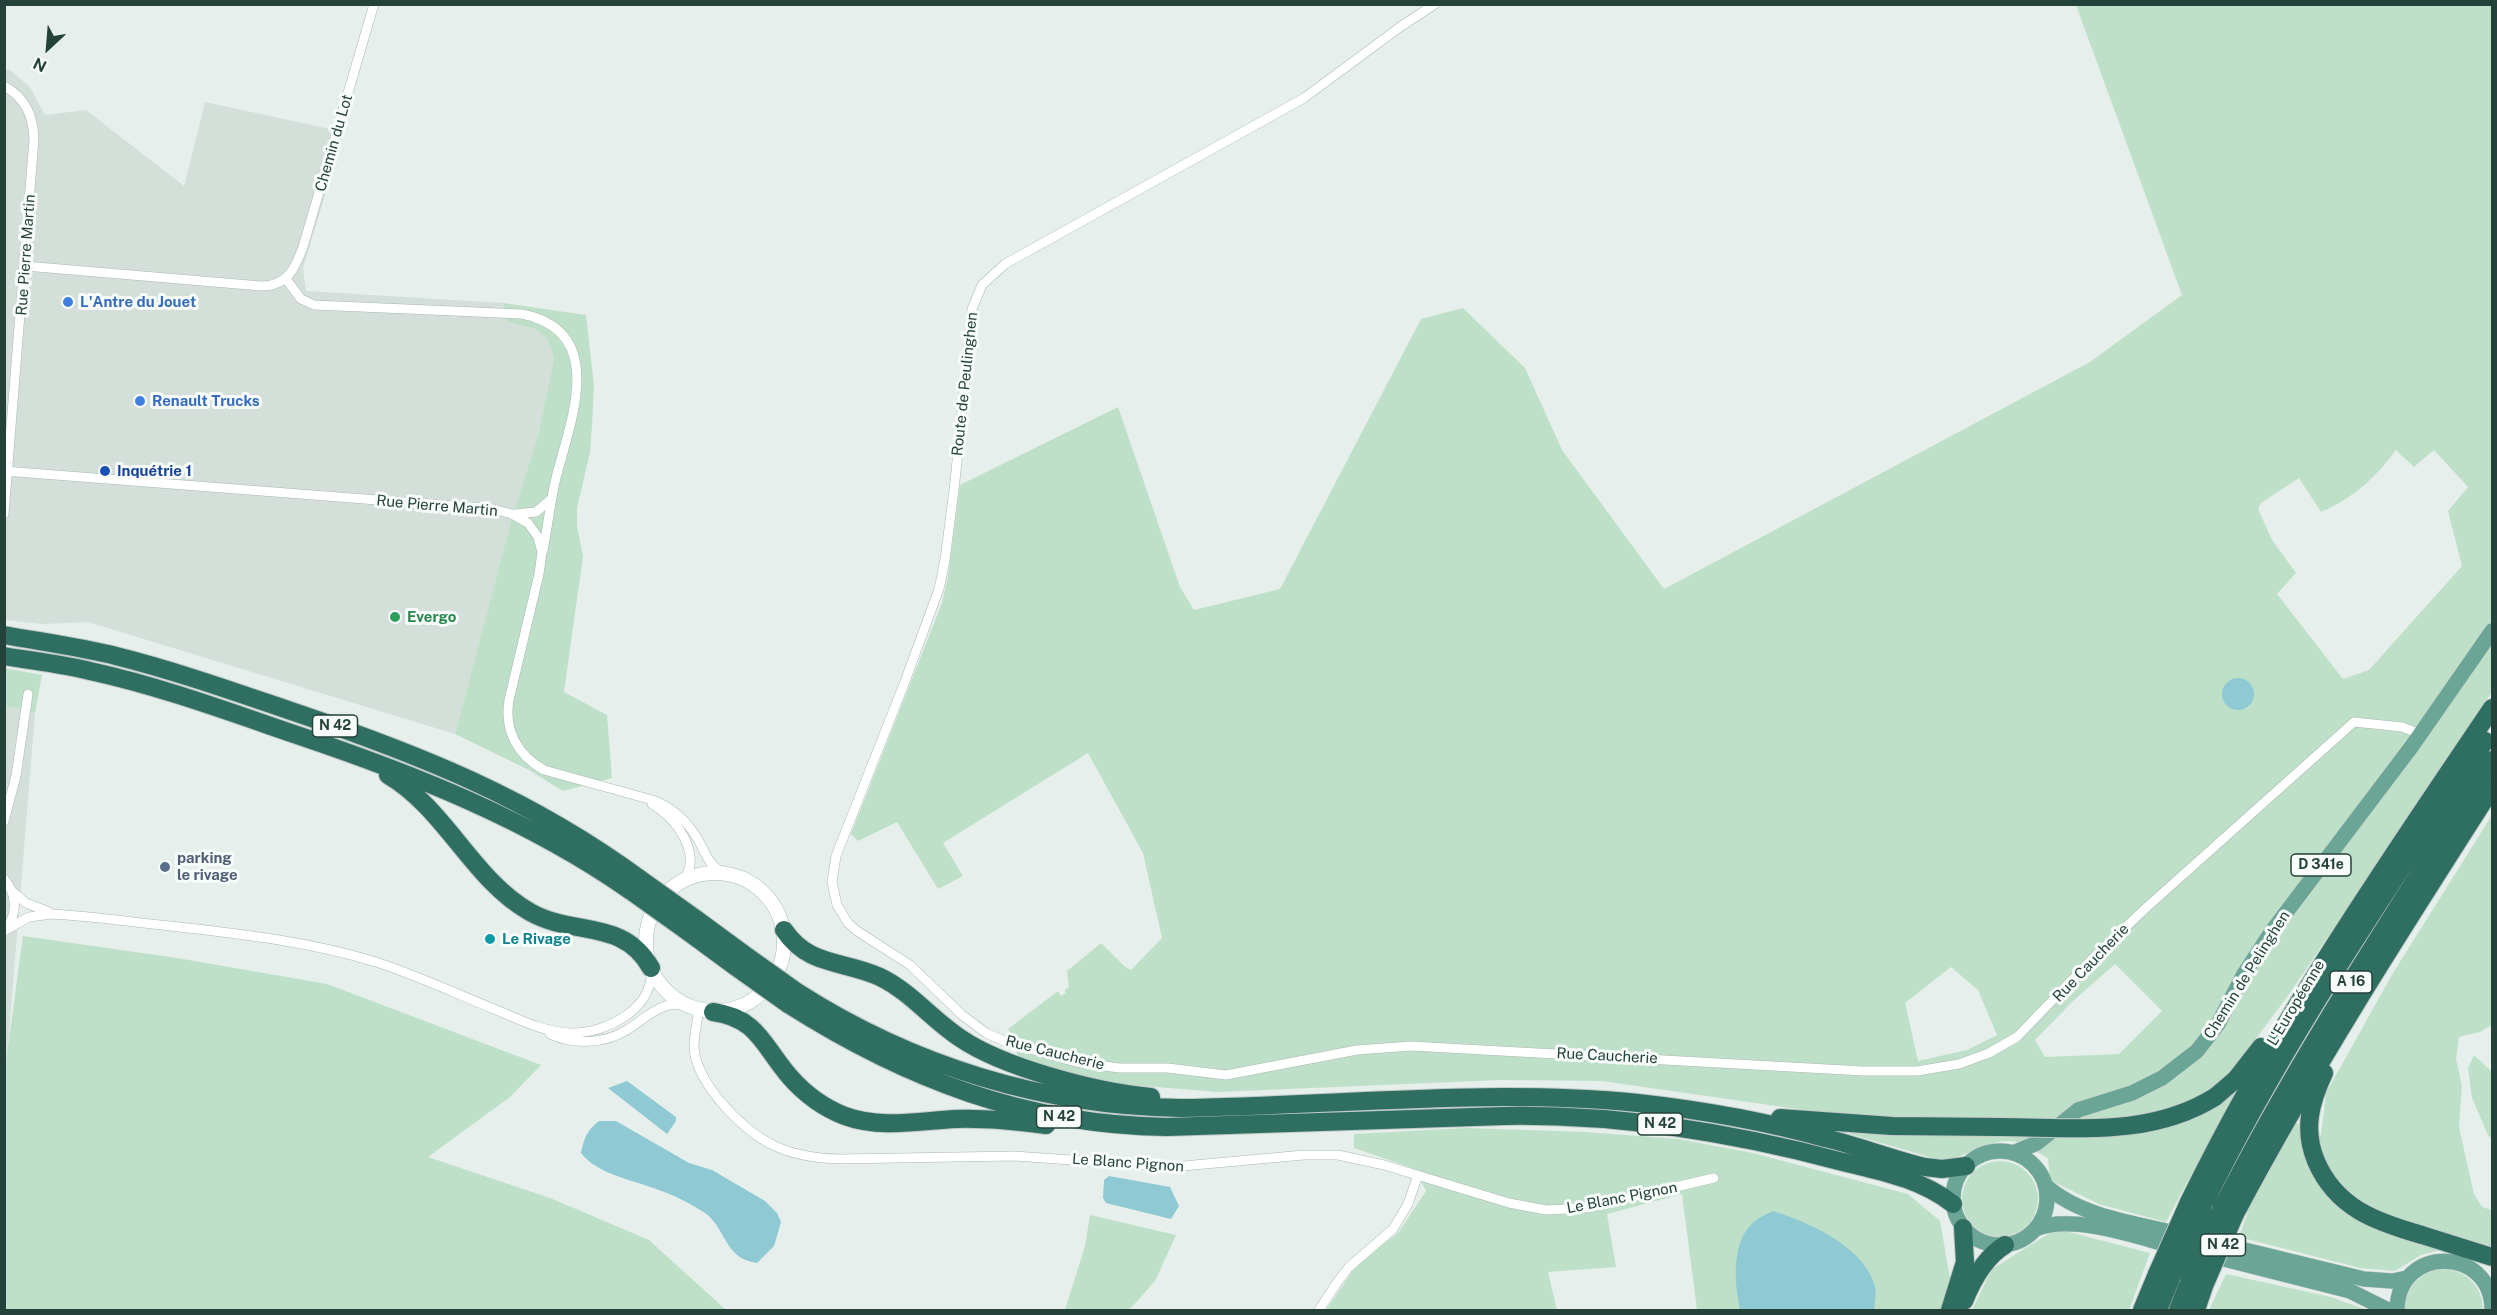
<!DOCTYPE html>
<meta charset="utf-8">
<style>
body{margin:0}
#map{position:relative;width:2497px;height:1315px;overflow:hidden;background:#e6efeb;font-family:"Public Sans",sans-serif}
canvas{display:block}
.frame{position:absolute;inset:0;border:6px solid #24423a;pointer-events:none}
.north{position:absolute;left:18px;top:18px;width:60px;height:60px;-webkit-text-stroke:4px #f7fbf9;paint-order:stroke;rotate:206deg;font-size:16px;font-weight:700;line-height:24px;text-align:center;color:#24423a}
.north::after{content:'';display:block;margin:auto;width:21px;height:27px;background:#24423a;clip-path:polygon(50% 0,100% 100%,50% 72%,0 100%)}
</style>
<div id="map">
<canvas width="2497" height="1315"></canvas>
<div class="frame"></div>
<div class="north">N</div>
</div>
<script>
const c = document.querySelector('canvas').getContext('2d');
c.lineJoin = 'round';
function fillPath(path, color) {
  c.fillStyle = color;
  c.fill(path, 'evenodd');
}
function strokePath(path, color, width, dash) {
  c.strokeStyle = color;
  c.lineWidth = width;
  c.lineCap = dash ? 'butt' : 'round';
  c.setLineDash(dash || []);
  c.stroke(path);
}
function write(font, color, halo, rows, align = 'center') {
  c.font = font + ' "Public Sans",sans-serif';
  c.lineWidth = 6;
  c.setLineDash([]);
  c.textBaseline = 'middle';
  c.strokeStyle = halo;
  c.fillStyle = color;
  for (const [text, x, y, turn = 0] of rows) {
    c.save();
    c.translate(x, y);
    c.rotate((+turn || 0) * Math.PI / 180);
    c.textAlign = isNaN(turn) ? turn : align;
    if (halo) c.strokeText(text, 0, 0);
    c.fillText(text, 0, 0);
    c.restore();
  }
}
const built = new Path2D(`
 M4,69L10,70L30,87L45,115L86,110L184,186L205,102L344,132L303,268L306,291L503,303L507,322L535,329L547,339L554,358L538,435L511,521L455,734L88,622L42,624L5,620Z
 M4,706L35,713L7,1057H4Z`);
const green = new Path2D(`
 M2076,5H2492V692L2290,993L2240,1060L2239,1085L2166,1222L2099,1204L2050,1180L2048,1158C2038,1153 2027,1145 2017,1142C1991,1136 1968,1157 1943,1161L1847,1133L1846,1116L1602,1081L1501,1080L1217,1092L1120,1084L1055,1069L1018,1058L1013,1038L1008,1029L1058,991L1061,996L1066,993L1065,990L1069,987L1067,971L1101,943L1124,966L1131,970L1162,938L1143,853L1088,753L943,843L963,876L938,889L897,822L858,841L851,834L942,603L948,576L960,485L1118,407L1180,587L1194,610L1280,589L1421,319L1463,308L1525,368L1562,450L1664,589L2090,362L2182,295ZM2396,450L2414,467L2434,450L2468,487L2448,511L2462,566L2369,670L2343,679L2277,594L2296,573L2272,540L2258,509L2261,503L2299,478L2321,512C2354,498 2375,478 2396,450ZM2115,964L2162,1011L2119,1054L2045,1057L2035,1040L2073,1001ZM1951,967L1978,990L1997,1035L1967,1050L1918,1061L1905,1003Z
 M503,303L586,315L594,386L592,426L590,452L577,508V527L583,556L564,692L607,715L612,778L563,791L529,770L455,734L511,521L538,435L554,358L547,339L535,329L507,322Z
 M4,668L42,675L35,713L5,706Z
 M2492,815V1025L2480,1032L2459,1037L2456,1059L2462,1086L2459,1127L2474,1194L2482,1207L2492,1210V1248L2444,1249L2421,1255L2395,1271L2360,1268L2239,1237L2252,1200L2294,1122L2321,1135L2326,1093L2393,973Z
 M23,936L177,958L327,984L541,1065L510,1097L428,1157L550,1198L649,1240L726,1310H5L4,1076Z
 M2474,1055L2492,1072V1139L2488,1135L2472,1098L2468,1068Z
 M1466,1128L1586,1132L1678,1139L1753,1153L1908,1194L1940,1221L1950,1278L1940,1310H1697L1682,1194L1607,1214L1616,1267L1548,1272L1557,1310H1326L1358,1263L1398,1233L1426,1191L1415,1169L1354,1148V1134Z
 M1962 1199a38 38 0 1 1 76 0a38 38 0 1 1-76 0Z
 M1090,1215L1176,1235L1155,1281L1129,1310H1065L1085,1246Z
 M2065,1231L2150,1253L2129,1310H1972L1992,1269L2050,1233Z
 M2441,1269C2465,1269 2483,1286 2483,1310H2405C2405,1289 2419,1272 2441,1269Z
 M2226,1274L2331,1297L2367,1310H2209Z`);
const water = new Path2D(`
 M2222 694a16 16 0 1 1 32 0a16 16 0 1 1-32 0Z
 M627,1081L676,1117V1121L667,1134L608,1088Z
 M599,1121H616L689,1163L712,1170L765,1201L777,1213L781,1222L774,1246L757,1263C722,1258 727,1226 702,1211C688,1202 671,1194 656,1189C630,1179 599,1175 581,1153C584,1138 587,1130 599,1121Z
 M1109,1176L1170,1187L1179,1206L1171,1219L1106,1203L1103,1198L1104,1180Z
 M1773,1211C1808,1222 1861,1245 1874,1283C1877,1292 1875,1301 1874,1310H1740C1735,1285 1731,1248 1749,1227C1755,1219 1765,1215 1773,1211Z`);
const street = new Path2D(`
 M1435,4L1400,27L1304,98L1005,264L982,285L972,309L955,481L945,560L939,589L904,684L836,856L832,882L837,905L848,923L857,931L910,965L962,1015L986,1033L1009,1043L1076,1062L1119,1068H1168L1226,1075L1357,1050L1411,1046L1863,1071H1917L1959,1064L1989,1053L2017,1037L2096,955L2147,907L2354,722L2402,727L2420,734
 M4,86C26,98 33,116 34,139L4,514
 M25,266L261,286C287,286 295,269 303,247L374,4
 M286,279L301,299L314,305L522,314C609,331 570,422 556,478C550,502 548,526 543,550
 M4,471L493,509L512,514L528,523L538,537L542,552L539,574L509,700C504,730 517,755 544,770L656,801C674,809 687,821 697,838C706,853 708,866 725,874
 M515,514L536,512L550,500
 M652,804C677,819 703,854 683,881
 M4,821L16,776L28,694
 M4,879C17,894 18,913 6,929
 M13,892L26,903L49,912
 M4,931L29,917L52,914C91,916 130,922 170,926C240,934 308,941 376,962C416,975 455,993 494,1009C519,1019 545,1033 572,1033C607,1033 655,1008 651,968
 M699,1010C697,1022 694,1035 694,1047C695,1067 707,1085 720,1101C755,1142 786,1158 840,1159L1014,1156L1172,1167L1304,1155H1338L1384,1165L1509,1203L1546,1210L1585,1208L1714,1178
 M550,1034C573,1045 604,1044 627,1030C645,1019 661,1000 684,1005
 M1319,1310L1338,1281L1349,1267L1393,1229L1408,1204L1418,1175`);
const secondary = new Path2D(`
 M646 942a69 69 0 1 1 138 0a69 69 0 1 1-138 0Z`);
const primary = new Path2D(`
 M1953 1198a47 47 0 1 1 94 0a47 47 0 1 1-94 0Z
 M2013,1153L2037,1143L2078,1110L2132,1093L2162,1078L2197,1051L2218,1024L2244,974L2272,931L2412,746L2492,631
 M2045,1185C2081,1218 2140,1224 2185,1235
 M2036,1229C2072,1213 2140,1238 2179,1248
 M2212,1242L2364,1279L2392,1281L2407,1278
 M2208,1255L2350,1291L2388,1310
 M2397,1310C2398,1244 2492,1246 2492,1310`);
const highway = new Path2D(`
 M4,635C42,642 80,647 116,656C176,671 235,692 294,712C421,755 531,799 640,879
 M4,656C33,661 62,664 90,671C159,686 227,711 294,734C413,774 528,819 631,891
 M388,775C446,809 472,879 530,912C574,937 623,918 651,968
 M696,919L745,955
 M784,930C809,967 843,960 880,977C911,992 931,1019 960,1038C1004,1068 1097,1092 1151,1097
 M687,931L736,967
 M797,992C913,1066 1043,1106 1180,1108C1333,1106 1485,1088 1638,1103C1701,1110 1764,1121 1825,1138C1859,1146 1891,1159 1925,1167L1942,1169L1966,1166
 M788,1004C906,1079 1026,1125 1167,1127L1505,1116C1619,1114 1729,1132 1839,1161C1879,1171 1920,1178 1953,1204
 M713,1012C758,1018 763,1046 790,1077C805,1094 824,1108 845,1116C880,1129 919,1121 955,1119C985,1118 1016,1121 1046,1125
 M2324,1073C2310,1103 2303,1130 2316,1161C2336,1208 2376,1222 2422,1235C2445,1242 2469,1250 2492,1257
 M2215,1097L2236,1079L2261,1047
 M1780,1118L1892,1126L1999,1127
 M2189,1202C2273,1028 2384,868 2492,708
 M2203,1206C2282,1043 2386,892 2485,741
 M2221,1210C2300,1054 2398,908 2492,760
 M2235,1214C2313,1067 2403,927 2492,788
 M1964,1301C1973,1279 1985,1257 2005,1245
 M1950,1310L1965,1262L1963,1228
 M2142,1310L2157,1274
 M2158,1310L2171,1278
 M2178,1310L2189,1282
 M2196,1310L2204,1286`);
const highwayBridge = new Path2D(`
 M640,879L696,919
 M631,891L687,931
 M745,955L797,992
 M736,967L788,1004
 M1999,1127C2073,1127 2149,1138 2215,1097
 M2157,1274L2189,1202
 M2171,1278L2203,1206
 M2189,1282L2221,1210
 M2204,1286L2235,1214`);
const markers = [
 [68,302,6,"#3f7fe0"],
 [140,401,6,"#3f7fe0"],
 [105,471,6,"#1a4fb4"],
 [395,617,6,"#2e9e5b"],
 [165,867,6,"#5c6f8a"],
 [490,939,6,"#0f9aa8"]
];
const shields = [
 [335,726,45],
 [2321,865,60],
 [2351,982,42],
 [1059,1117,45],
 [1660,1124,45],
 [2223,1245,45]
];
const shieldNames = [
 ["N 42",335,726],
 ["D 341e",2321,865],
 ["A 16",2351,982],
 ["N 42",1059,1117],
 ["N 42",1660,1124],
 ["N 42",2223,1245]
];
const streetNames = [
 ["Chemin du Lot",334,143,-74],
 ["Rue Pierre Martin",26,255,-86],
 ["Route de Peulinghen",965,384,-84],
 ["Rue Pierre Martin",437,506,5],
 ["Rue Caucherie",2091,963,-46],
 ["Chemin de Pelinghen",2247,975,-58],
 ["L'Européenne",2296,1003,-59],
 ["Rue Caucherie",1055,1053,14],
 ["Rue Caucherie",1607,1056,3],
 ["Le Blanc Pignon",1128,1163,4],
 ["Le Blanc Pignon",1622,1198,-11]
];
const shopNames = [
 ["L'Antre du Jouet",80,302],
 ["Renault Trucks",152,401]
];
const transitNames = [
 ["Inquétrie 1",117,471]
];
const leisureNames = [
 ["Evergo",407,617]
];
const serviceNames = [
 ["parking",177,858],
 ["le rivage",177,875]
];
const cultureNames = [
 ["Le Rivage",502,939]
];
fillPath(built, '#d4dfda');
fillPath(green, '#bfe0c8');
fillPath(water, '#8ec9d4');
strokePath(street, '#a8b8b2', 10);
strokePath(secondary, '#a4bbb3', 15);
strokePath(primary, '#c2cac8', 16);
strokePath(highway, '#c2cac8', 20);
strokePath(street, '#fff', 9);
strokePath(secondary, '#fff', 14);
strokePath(primary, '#6aa596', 15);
strokePath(highway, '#2f6f62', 18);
strokePath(highwayBridge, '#c2cac8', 20, []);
strokePath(highwayBridge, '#2f6f62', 18);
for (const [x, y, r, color] of markers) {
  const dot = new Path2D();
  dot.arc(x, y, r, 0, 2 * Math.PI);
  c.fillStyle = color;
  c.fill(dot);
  strokePath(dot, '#f7fbf9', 2);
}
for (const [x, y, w] of shields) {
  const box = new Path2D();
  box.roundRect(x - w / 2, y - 11, w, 22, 4.5);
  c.fillStyle = '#f7fbf9';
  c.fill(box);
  strokePath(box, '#24423a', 1.5);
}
write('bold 14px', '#24423a', null, shieldNames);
write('15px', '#24423a', '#f7fbf9', streetNames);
write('bold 15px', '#366cbe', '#f7fbf9', shopNames, 'left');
write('bold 15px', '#164399', '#f7fbf9', transitNames, 'left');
write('bold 15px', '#27864d', '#f7fbf9', leisureNames, 'left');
write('bold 15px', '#4e5e75', '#f7fbf9', serviceNames, 'left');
write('bold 15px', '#0d838f', '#f7fbf9', cultureNames, 'left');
</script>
